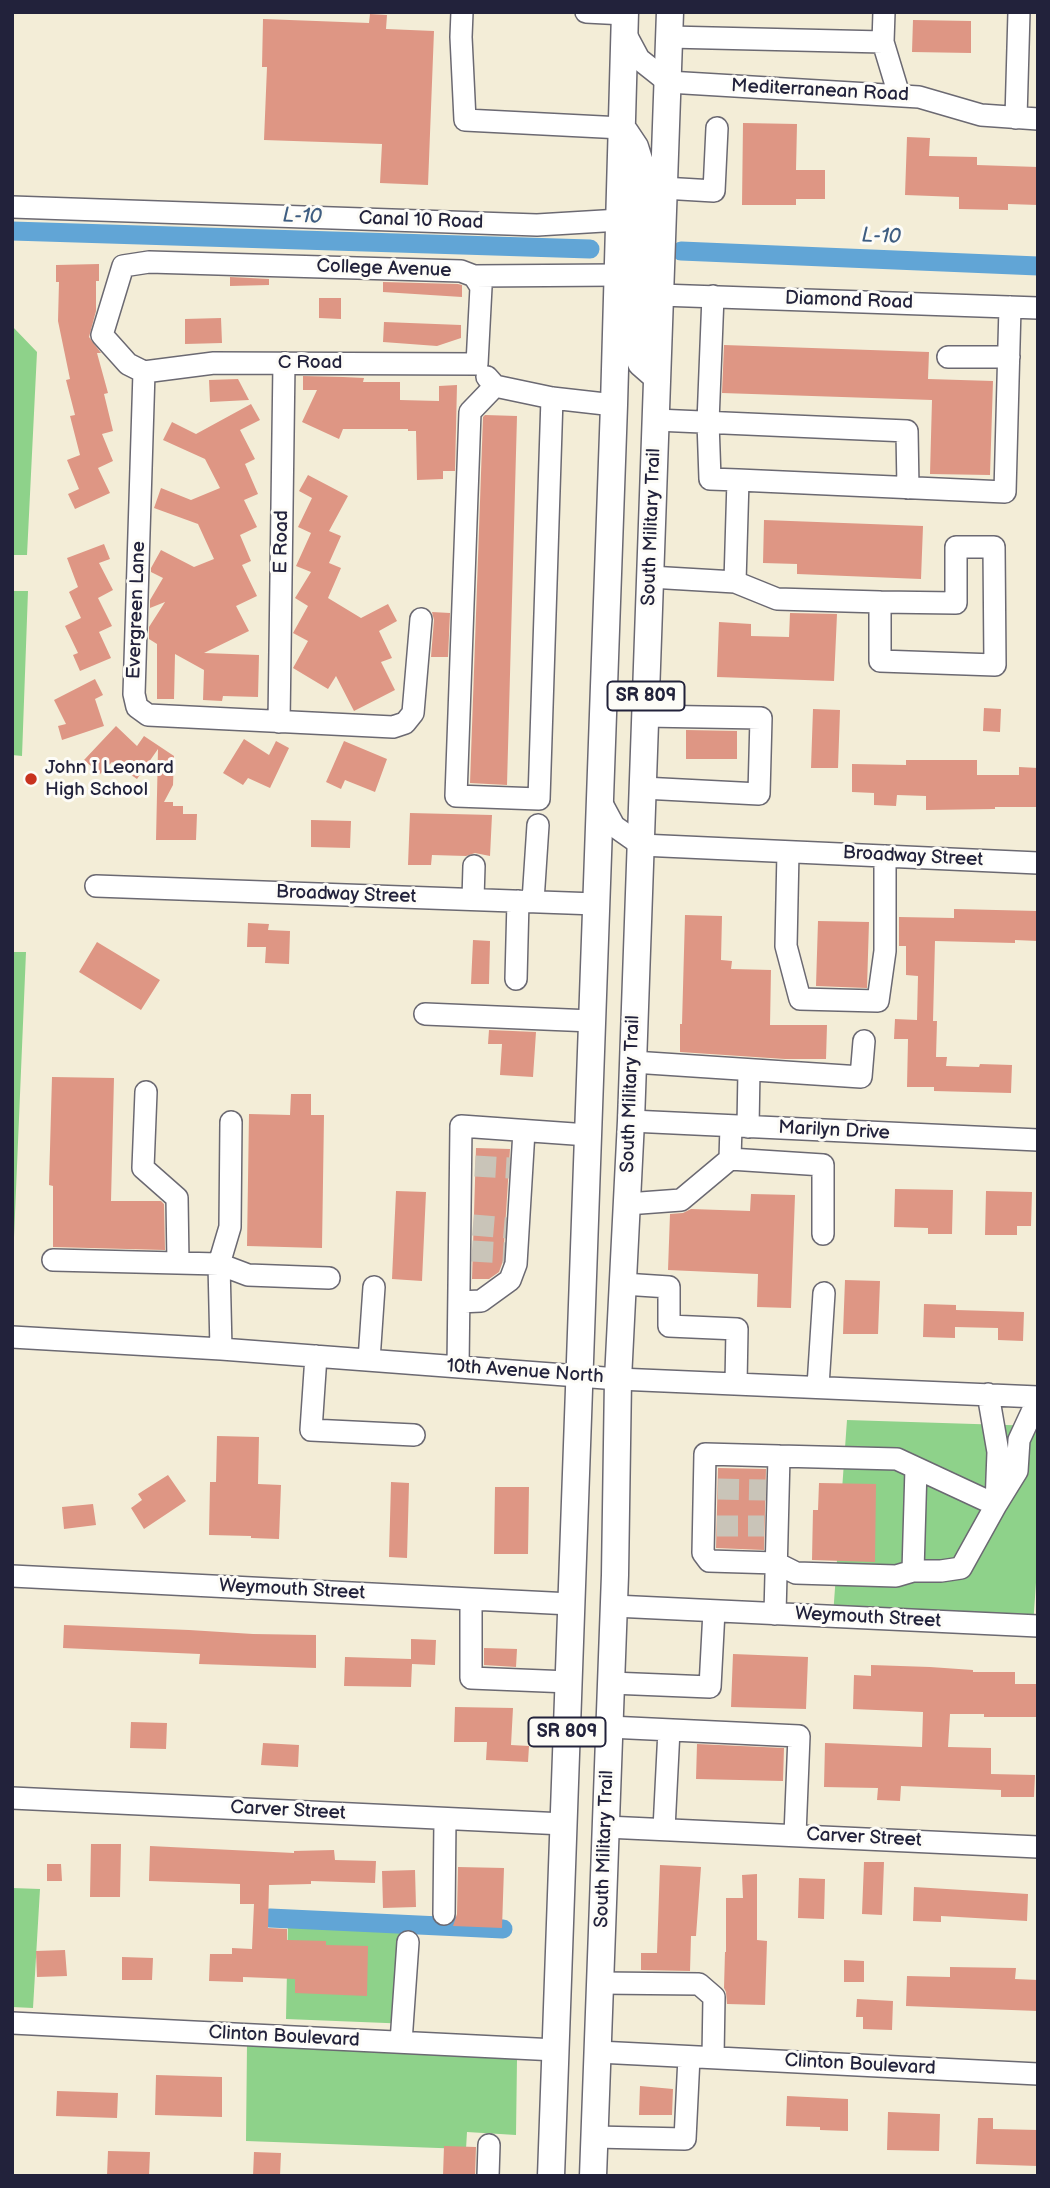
<!DOCTYPE html>
<style>
body{margin:0}
#map{position:relative;width:1050px;height:2188px;overflow:hidden;background:#f3edd7;font-family:"Balsamiq Sans",sans-serif}
canvas{display:block}
.frame{position:absolute;inset:0;border:14px solid #22223b;pointer-events:none}
</style>
<div id="map">
<canvas width="1050" height="2188"></canvas>
<div class="frame"></div>
</div>
<script>
const c = document.querySelector('canvas').getContext('2d');
c.lineJoin = 'round';
function fillPath(path, color) {
  c.fillStyle = color;
  c.fill(path, 'evenodd');
}
function strokePath(path, color, width, dash) {
  c.strokeStyle = color;
  c.lineWidth = width;
  c.lineCap = dash ? 'butt' : 'round';
  c.setLineDash(dash || []);
  c.stroke(path);
}
function write(font, color, halo, rows, align = 'center') {
  c.font = font + ' "Balsamiq Sans",sans-serif';
  c.lineWidth = 6;
  c.setLineDash([]);
  c.textBaseline = 'middle';
  c.strokeStyle = halo;
  c.fillStyle = color;
  for (const [text, x, y, turn = 0] of rows) {
    c.save();
    c.translate(x, y);
    c.rotate((+turn || 0) * Math.PI / 180);
    c.textAlign = isNaN(turn) ? turn : align;
    if (halo) c.strokeText(text, 0, 0);
    c.fillText(text, 0, 0);
    c.restore();
  }
}
const green = new Path2D(`
 M12,326L37,352L27,555H12Z
 M12,591H28L22,756L12,755Z
 M12,952H26L13,1261H12Z
 M847,1420L1038,1426V1554L1033,1626L833,1616Z
 M12,1888L40,1889L33,2008L12,2007Z
 M288,1922L412,1925L411,2024L286,2019Z
 M247,2044L517,2059L516,2135L467,2132L466,2149L246,2141Z`);
const canal = new Path2D(`
 M12,231L590,249
 M681,251L1038,266
 M270,1918L503,1929`);
const building = new Path2D(`
 M370,14L387,15L386,29L434,31L428,185L380,183L382,144L264,140L267,67H262L263,19L369,23Z
 M913,20L971,21V53L912,52Z
 M743,123L797,124L796,170H825V199H796V205H742Z
 M907,137L930,138L929,156L977,157V165L1038,167V205L1008,204V210L959,209V197L905,195Z
 M99,264V281H96V311L89,337L101,353H97L108,393L104,394L113,431L102,434L113,461L98,468L110,493L75,509L68,494L79,489L67,460L80,455L70,416L75,415L66,380L70,379L58,321L59,282H56V265Z
 M230,277L269,279V285L230,286Z
 M383,282L458,284L462,285V297L383,292Z
 M319,298H341V319L319,318Z
 M221,318L222,343L185,344V319Z
 M384,322L461,325V338L437,346L383,342Z
 M724,345L929,352L928,379L993,381L990,475L930,474L932,400L722,393Z
 M303,376L343,377L364,378L363,382H400V400L439,401V386L457,385L455,471H443V479L417,480L416,431H408V429H343L339,439L302,422L317,390H303Z
 M238,379L249,400L210,402L209,380Z
 M251,404L260,420L240,430L255,459L245,464L258,494L244,500L257,527L240,535L251,561L242,565L257,596L236,606L249,631L204,653L259,655L258,697L223,696L222,701L203,700L204,670L175,654L174,699H157V644L149,639V627L165,602L150,608V600L163,578L151,572V568L161,550L194,567L214,559L198,524L154,508L161,488L191,500L220,488L205,459L163,440L172,422L196,434Z
 M485,415L517,416L507,785L470,783L483,417Z
 M308,475L348,496L329,531L341,536L329,563L341,568L328,598L361,618L388,604L397,621L379,631L392,658L381,662L395,690L354,711L336,676L328,689L293,668L308,641L293,633L308,606L295,598L311,572L296,566L311,533L298,527L312,498L299,491Z
 M764,520L923,526L921,579L797,574V564L763,563Z
 M104,544L110,559L99,563L113,590L98,598L112,626L99,632L111,658L80,671L73,655L78,653L65,626L81,618L69,592L78,587L67,558Z
 M432,612L450,613L448,657H431L434,620Z
 M790,613L837,614L834,681L717,677L719,622L751,624V636L789,637Z
 M95,679L103,695L95,699L104,726L62,740L58,726L66,724L54,700Z
 M984,708L1001,709L1000,732L983,731Z
 M813,709L840,710L838,768H811Z
 M116,726L137,746L144,736L174,756L173,785L164,802H173V806H183V814H197L196,840H156L158,749L137,779L112,762L100,774L84,760Z
 M686,730L737,731V759H686Z
 M244,739L269,755L276,741L289,748L270,788L248,778L243,785L223,773Z
 M344,741L387,759L375,792L345,780L341,789L326,782Z
 M906,760H977V775H1019V767L1038,768V807H995V809L926,810V796L897,795L896,806L874,805V793L852,792V764L906,765Z
 M410,813L492,815L490,856L475,853L466,856L432,855L431,865H408Z
 M311,820L351,821L350,848L311,847Z
 M954,909L1038,911V941L1015,940V943L935,941L933,1021H937L936,1057H947L946,1066L979,1067L980,1064L1012,1065L1011,1093L934,1091V1087H907L908,1039H894L895,1019L917,1020L918,976L906,975V946H899V917L954,918Z
 M685,915L722,916L721,960L732,961L731,969L771,970L770,1025H827L826,1059H785L680,1052V1024H682Z
 M818,921L869,922L867,988L816,986Z
 M248,923L269,924L268,930L290,931L289,964L265,963L266,947H247Z
 M473,940L490,941L489,984H471Z
 M97,942L160,980L141,1010L79,972Z
 M489,1030L536,1032L533,1077L500,1075L502,1044H488Z
 M52,1077L114,1078L111,1201H161L164,1204L165,1250L53,1247V1186L49,1185Z
 M291,1094H311V1115H324L322,1248L247,1246L249,1114L290,1115Z
 M476,1148L510,1149L503,1261L499,1272L489,1279H472Z
 M895,1189L953,1190L952,1234H928V1228L894,1227Z
 M396,1191L426,1192L422,1281L392,1279Z
 M986,1191L1032,1192L1031,1226H1017V1235H985Z
 M751,1194L795,1195L791,1308L757,1307L758,1274L668,1270L670,1214L683,1213L691,1209L750,1211Z
 M845,1280L880,1281L878,1334H843Z
 M924,1304L956,1305V1310L1024,1312L1023,1341L998,1340V1328L955,1327V1338L923,1337Z
 M217,1436L259,1437L258,1484L281,1485L279,1539L251,1538V1536L209,1535L210,1482H216Z
 M718,1468L766,1469L764,1550L716,1548Z
 M168,1475L186,1501L144,1529L131,1508L142,1500L138,1494Z
 M391,1482L409,1483L407,1558L389,1557Z
 M819,1483L876,1484L875,1562L812,1560L813,1510H818Z
 M495,1487H529L528,1554H494Z
 M93,1504L96,1525L64,1529L62,1507Z
 M64,1625L189,1630L253,1634L316,1635V1668L199,1664L200,1654L63,1648Z
 M411,1639L436,1640L435,1665L412,1664L411,1687L344,1686L345,1657L411,1659Z
 M484,1648L517,1649L516,1667L484,1665Z
 M733,1654L808,1657L806,1709L731,1707Z
 M871,1665L930,1667L973,1670V1672H1015V1684H1038V1717H984V1714H950L948,1747L991,1748V1774L1035,1775L1034,1797H1001V1790L901,1786L900,1801L877,1800L878,1788L824,1787L825,1743L922,1747L923,1712L853,1709L854,1675L871,1676Z
 M455,1707L513,1708L511,1745L529,1746L528,1762L486,1760L487,1742H454Z
 M131,1722L167,1723L166,1749L130,1748Z
 M263,1743L299,1745L298,1767L261,1765Z
 M697,1744L784,1748L783,1781L696,1779Z
 M91,1844H121L120,1897H90Z
 M150,1846L294,1853V1851L334,1850L335,1860L376,1861L375,1883L311,1881V1884L269,1885L268,1928L287,1929V1940L326,1941V1945L368,1946L367,1996L295,1993V1979L243,1977V1982L209,1981L210,1954H232V1948L252,1949L254,1904H240V1884L149,1881Z
 M864,1862H884L882,1915L862,1914Z
 M47,1864H61L62,1881H47Z
 M660,1865L701,1867L696,1936H691L690,1971L641,1970V1953H657Z
 M458,1867L504,1868L502,1928L453,1926L457,1914Z
 M415,1870L416,1907L383,1908L382,1871Z
 M757,1874V1940L767,1941L765,2005L727,2004L726,1992L724,1988L725,1952H726V1898H743L742,1875Z
 M799,1878L825,1879L824,1919L798,1918Z
 M914,1887L1028,1894L1027,1921L941,1916V1922L913,1921Z
 M65,1950L67,1976L37,1977L36,1951Z
 M122,1957L153,1958L152,1980H122Z
 M844,1960L864,1961V1982H844Z
 M950,1967L1016,1968L1015,1979L1038,1980V2011L906,2006L907,1976L950,1977Z
 M857,1999L893,2001L892,2030L863,2029V2017H856Z
 M156,2075L222,2077V2117L155,2115Z
 M640,2086L673,2089L672,2115H639Z
 M57,2091L118,2093L117,2118L56,2116Z
 M787,2096L848,2099V2131L820,2130V2127L786,2126Z
 M888,2112L940,2114L939,2151L887,2150Z
 M978,2118H993V2129L1038,2130V2166L976,2164Z
 M444,2146L476,2147L475,2176H443Z
 M108,2151L150,2152L149,2176H107Z
 M254,2152L281,2153L280,2176H253Z`);
const minorTunnel = new Path2D(`
 M475,1166L510,1168
 M473,1225L508,1228
 M472,1251L507,1253
 M718,1489L766,1490
 M717,1526H764`);
const minor = new Path2D(`
 M462,12L461,37L465,120L622,128
 M586,12L625,14
 M624,31L639,59L668,82L919,97L981,115L1038,119
 M669,37L883,42L899,95
 M883,42L884,12
 M1016,118L1019,12
 M663,188L714,191L717,128
 M12,207L537,225L620,220
 M474,276L481,287L477,364
 M660,295L1038,308
 M713,296L708,422L710,479L738,480
 M948,357H1009
 M144,372L214,363L477,364
 M487,377L495,386L552,398L614,405
 M495,386L470,412L456,796L539,799L552,398
 M656,420L907,431L908,488
 M650,577L735,582L738,480L1005,492L1010,307
 M735,582L777,599L880,602V661L995,665L994,547H956V603L880,602
 M421,619L413,713L405,723L393,727L148,715L137,707L134,694L144,372L128,364L102,335L123,266L149,262L461,271L474,276L618,275
 M279,722L284,363
 M643,788L759,794L761,718L645,716
 M600,800L614,826L641,845L1038,863
 M788,852L786,946L800,999L878,1001L885,951V856
 M96,886L596,904
 M473,899L474,866
 M533,901L538,825
 M516,979L518,901
 M425,1014L592,1021
 M633,1062L861,1077L864,1041
 M146,1092L143,1168L177,1198L178,1263
 M631,1121L1038,1140
 M231,1122L230,1227L219,1264L248,1275L329,1278
 M748,1127L749,1070
 M730,1159L823,1165V1234
 M627,1204L681,1200L730,1159L731,1126
 M53,1260L219,1264L221,1349
 M623,1284L669,1287V1326L737,1329L736,1384
 M459,1302L481,1301L510,1280L516,1264L524,1131
 M12,1337L221,1349L618,1379L1038,1397
 M316,1356L311,1430L414,1435
 M369,1360L374,1287
 M458,1367L461,1126L588,1135
 M818,1386L824,1293
 M988,1394L998,1452L996,1505L1017,1471L1019,1440L1038,1399
 M779,1456L705,1454L703,1553L709,1561L776,1563L796,1573L896,1576L913,1571
 M12,1576L571,1604
 M471,1599V1678L569,1682
 M614,1606L1038,1626
 M775,1614L779,1456L897,1459L996,1505L961,1568L941,1571H913L916,1468
 M611,1683L710,1687L714,1611
 M609,1727L799,1736L795,1835
 M12,1798L564,1824
 M606,1827L1038,1847
 M664,1829L669,1730
 M444,1914L445,1819
 M600,1983L699,1984L714,1997L713,2057
 M12,2023L556,2050
 M401,2042L408,1942
 M598,2052L1038,2074
 M595,2137L685,2139L689,2057
 M488,2176L489,2145`);
const major = new Path2D(`
 M625,132L635,147L640,163L635,343L641,363L657,377
 M551,2176L614,405L625,12
 M593,2176L615,1575L618,1379L631,1121L670,12`);
const markers = [
 [31,779,7,"#c8321e"]
];
const shields = [
 [646,696,77],
 [567,1732,77]
];
const shieldNames = [
 ["SR 809",646,696],
 ["SR 809",567,1732]
];
const streetNames = [
 ["Mediterranean Road",820,91,3],
 ["Canal 10 Road",421,221,2],
 ["College Avenue",384,269,2],
 ["Diamond Road",849,301,2],
 ["C Road",310,363],
 ["South Military Trail",652,527,-88],
 ["E Road",282,542,-89],
 ["Evergreen Lane",137,610,-88],
 ["Broadway Street",913,857,3],
 ["Broadway Street",346,895,2],
 ["South Military Trail",631,1094,-88],
 ["Marilyn Drive",834,1131,3],
 ["10th Avenue North",525,1372,4],
 ["Weymouth Street",292,1590,3],
 ["Weymouth Street",868,1618,3],
 ["Carver Street",288,1811,3],
 ["Carver Street",864,1838,3],
 ["South Military Trail",605,1849,-88],
 ["Clinton Boulevard",284,2037,3],
 ["Clinton Boulevard",860,2065,3]
];
const poiNames = [
 ["John I Leonard",45,768],
 ["High School",45,790]
];
const waterNames = [
 ["L-10",302,217,2],
 ["L-10",881,237,2]
];
fillPath(green, '#8ed28a');
strokePath(canal, '#61a5d6', 19);
fillPath(building, '#de9684');
strokePath(minorTunnel, '#c9c4b8', 21, [21, 10]);
strokePath(minor, '#6b6972', 24);
strokePath(major, '#6b6972', 29);
strokePath(minor, '#fff', 21);
strokePath(major, '#fff', 26);
for (const [x, y, r, color] of markers) {
  const dot = new Path2D();
  dot.arc(x, y, r, 0, 2 * Math.PI);
  c.fillStyle = color;
  c.fill(dot);
  strokePath(dot, '#fdfcf7', 2.5);
}
for (const [x, y, w] of shields) {
  const box = new Path2D();
  box.roundRect(x - w / 2, y - 14.5, w, 29, 5);
  c.fillStyle = '#fdfcf7';
  c.fill(box);
  strokePath(box, '#22223b', 2);
}
write('bold 18px', '#22223b', null, shieldNames);
write('19px', '#22223b', '#fdfcf7', streetNames);
write('19px', '#22223b', '#fdfcf7', poiNames, 'left');
write('italic 21px', '#3e5d81', '#fdfcf7', waterNames);
</script>
